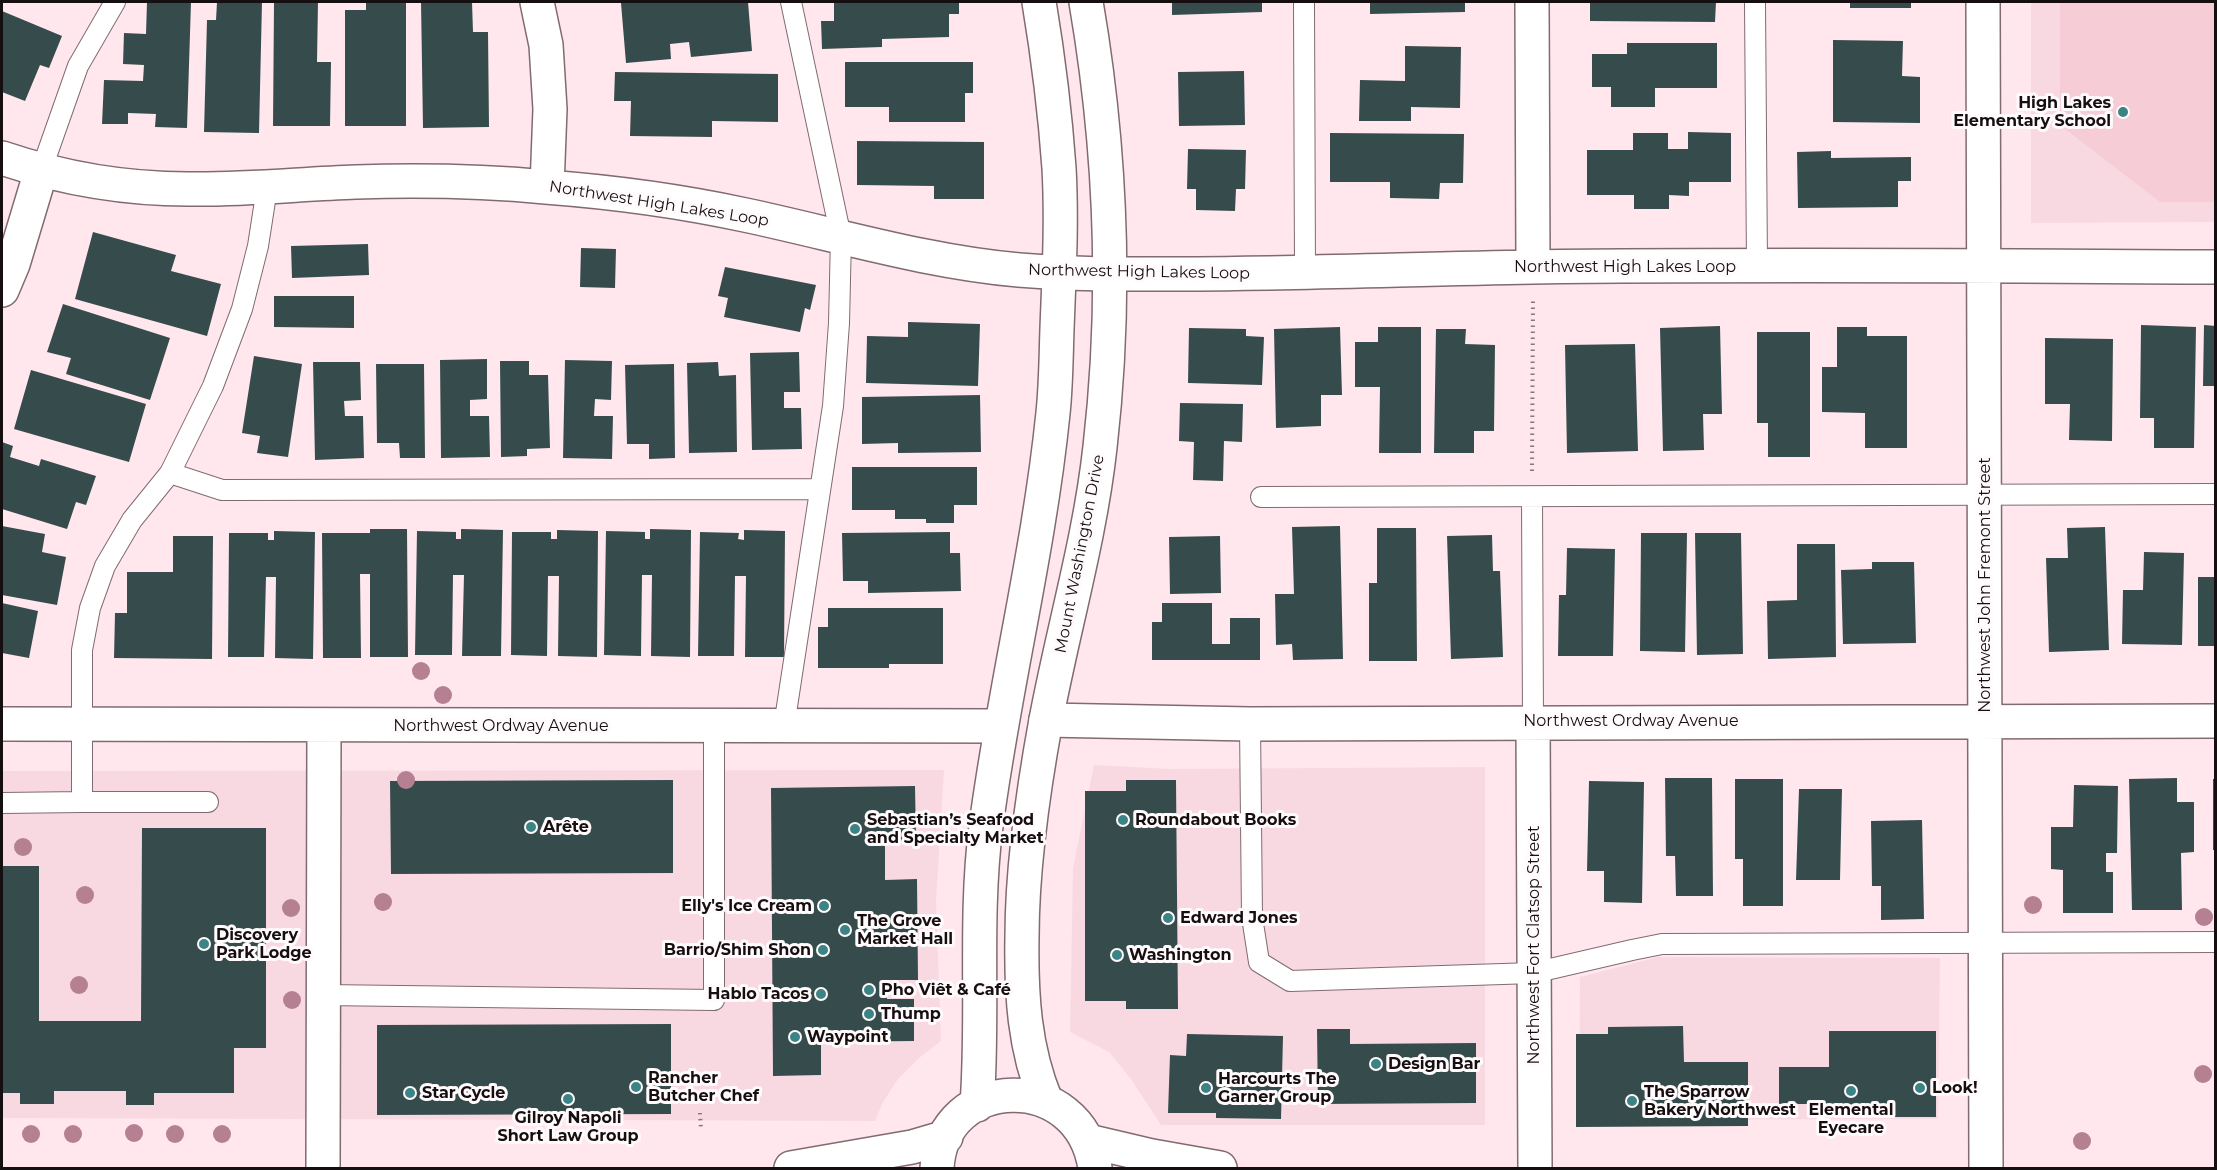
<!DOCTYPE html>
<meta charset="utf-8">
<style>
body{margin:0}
#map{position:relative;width:2217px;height:1170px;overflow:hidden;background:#ffe7ed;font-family:Montserrat,sans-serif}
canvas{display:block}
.frame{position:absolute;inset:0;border:3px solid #160f11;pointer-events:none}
</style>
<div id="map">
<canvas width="2217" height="1170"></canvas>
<div class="frame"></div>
</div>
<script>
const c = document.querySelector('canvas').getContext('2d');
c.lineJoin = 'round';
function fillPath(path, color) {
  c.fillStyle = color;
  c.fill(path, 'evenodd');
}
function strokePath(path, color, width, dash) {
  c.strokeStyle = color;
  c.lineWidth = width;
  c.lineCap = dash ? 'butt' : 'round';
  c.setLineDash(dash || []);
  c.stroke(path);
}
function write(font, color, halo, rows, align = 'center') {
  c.font = font + ' Montserrat,sans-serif';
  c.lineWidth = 6;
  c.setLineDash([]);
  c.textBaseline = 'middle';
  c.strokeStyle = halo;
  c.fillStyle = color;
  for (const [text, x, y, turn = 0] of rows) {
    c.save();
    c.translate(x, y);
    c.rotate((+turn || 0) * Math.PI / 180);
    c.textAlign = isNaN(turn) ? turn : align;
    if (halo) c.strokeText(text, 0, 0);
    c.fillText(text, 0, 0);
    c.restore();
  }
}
const built = new Path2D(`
 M2031,2H2215V222L2031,223Z
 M1094,765L1171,769L1485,767V1125H1161L1131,1079L1109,1052L1070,1032L1073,868Z
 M944,770L936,901L941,1041L919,1058L898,1079L883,1102L875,1121L2,1118V771Z
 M1658,957L1940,958L1938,1119L1579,1120L1580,977Z`);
const green = new Path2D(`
 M2060,2H2215V202H2160L2060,125Z`);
const building = new Path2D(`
 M147,2H191L187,128L155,127L156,114L128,113V124H102L104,80L143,81L144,65L123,64L124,33L146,34Z
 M217,2H262L259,133L204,132L207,20H216Z
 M274,2H318L317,62H331L330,126H273Z
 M366,2H406V126H345V10H366Z
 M421,2H472L473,32H488L489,127L423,128Z
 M639,2H748L752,51L691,57L689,42L670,44L671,59L626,63L621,3Z
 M834,2H959V14H949V37L882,39V47L822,49L821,21H834Z
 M1172,2H1262V12L1172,15Z
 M1370,2H1465V12L1370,14Z
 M1590,2H1716L1715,22L1590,21Z
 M1850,2H1911V8H1850Z
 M2,11L62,36L49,68L40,65L25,101L2,92Z
 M1833,40L1903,41L1902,76L1920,77V123L1833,122Z
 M1627,43H1717V88H1655V107H1611V87H1592V54H1627Z
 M1405,46L1461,47L1460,108L1411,107V121H1359L1360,80L1405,81Z
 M845,62H973V93H965V122H889V107H845Z
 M1244,71L1245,125L1179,126L1178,72Z
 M615,72L778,74V122L712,121V137L630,136L631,101H614Z
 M1688,132L1731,133V182H1689V196L1669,195V209H1634V195H1587V150H1633V133H1668V149H1688Z
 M1330,133L1464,134L1463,183H1440L1439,199L1390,198V182H1330Z
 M857,141L984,142V199H934V186L857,185Z
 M1188,149L1246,150L1245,189H1236L1235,211L1196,210V189H1187Z
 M1831,151V158L1911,157V181H1898V207L1798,208L1797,152Z
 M93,232L176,255L171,271L221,284L207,336L75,299Z
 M368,244L369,275L292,278L291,246Z
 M581,248L616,249L615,288L580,287Z
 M725,267L816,285L810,310L805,308L800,332L724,317L728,298L718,296Z
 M274,296H354V328L274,327Z
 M63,304L170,338L150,400L66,374L71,358L47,352Z
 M908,322L980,324L978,386L866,383L867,336L908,337Z
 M2141,325L2196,327L2194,448H2154V418H2140Z
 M2204,325L2216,326V386H2203Z
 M1720,326L1722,414H1703L1704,450L1663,451L1660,328Z
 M1340,327L1342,395H1321V426L1276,428L1274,329Z
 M1378,327H1421V453H1379L1380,387H1355V342H1378Z
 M1837,327H1867V336H1907V448H1865V413L1822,412V367H1837Z
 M1189,328L1246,329V336L1264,337L1262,385L1188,383Z
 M1436,329H1466L1465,344L1495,345L1494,431H1474V453H1434Z
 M1757,332H1810V457H1768V423H1757Z
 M2045,338L2113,339L2112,441L2069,440L2070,404H2045Z
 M1635,344L1638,451L1567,453L1565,345Z
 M799,352L800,392H784V408H801L802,449L752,450L750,353Z
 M254,356L302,364L288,457L257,453L260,436L242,433Z
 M487,359V399L470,400V416H489L490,457L441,458L440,360Z
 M565,360L612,361L611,400L595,399L594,416H613L612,459L563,458Z
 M500,361H529V375H548L550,448L527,449V456L501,457Z
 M313,362H360L361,400L344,401L345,416H363L364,458L315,460Z
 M718,362L719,376L736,375L737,452L689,453L687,363Z
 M376,364H424L425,458H400L399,443H377Z
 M674,364L675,458L649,459V444H627L625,365Z
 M31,370L146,404L129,462L14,429Z
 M980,395L981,452L898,453V443L862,444V397Z
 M1180,403L1243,404L1242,442L1224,441L1223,481L1193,480L1194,442L1179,441Z
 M2,442L13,446L10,457L39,466L41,459L96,476L86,505L76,502L67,529L2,509Z
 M852,467H977V505H954V523H926V519H895V510H852Z
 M2,526L45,534L42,552L66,557L57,605L2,595Z
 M1340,526L1343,659L1293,660L1292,644L1276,645L1275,594H1294L1292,527Z
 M2105,527L2109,650L2049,652L2046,558H2068L2067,528Z
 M1377,528H1416L1417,661H1369V583H1377Z
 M370,529H407L408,657H370V574H360L361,658H323L322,533H370Z
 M461,529L503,530L501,656H462L464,575H453L452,655H415L417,531L456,532V539H461Z
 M650,529L691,530L690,657L651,656L652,575H642L641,656L604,655L606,531L645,532V539H650Z
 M557,530L598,531L597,657L558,656L559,576H548L547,656L511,655L512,532H551V539H557Z
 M744,530L785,531L784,657H745L746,576H735L734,656H698L700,532L739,533L738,539L744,540Z
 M274,531L315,532L313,659L275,658L276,577H266L264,657H228L229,533H268V540H274Z
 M950,532V553H960L961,591L868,593V581H843L842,533Z
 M1641,533H1687L1685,652L1640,651Z
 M1695,533H1741L1743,654L1697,655Z
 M1492,535L1493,571H1500L1503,657L1451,659L1447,536Z
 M173,536H213L212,659L114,658L115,613H127V572H173Z
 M1220,536L1221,593L1170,594L1169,537Z
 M1797,544H1835L1836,657L1768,659L1767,601L1797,600Z
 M1567,548L1615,549L1613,656H1558L1559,595H1566Z
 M2144,552L2184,553L2182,645L2122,644L2123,590H2143Z
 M1872,562H1914L1916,643L1843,644L1841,570L1872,569Z
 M2198,577H2216V646H2198Z
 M2,603L38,611L29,658L2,653Z
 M1162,603H1212V644H1230V618H1260V660H1152V622H1162Z
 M828,608H943V664H889V668H818V627H828Z
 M1665,778H1712L1713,896H1676L1675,856H1666Z
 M2177,778V802H2194V852L2181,853L2182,910H2132L2129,779Z
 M1735,779H1783V906H1743V859H1735Z
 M2213,779H2216V850H2213Z
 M673,780V873L391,874L390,781Z
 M1126,780H1176L1178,1009H1126V1001H1085V791H1126Z
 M1589,781L1644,782L1642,903L1604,902V871H1587Z
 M2074,785L2118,786L2117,853H2106V872H2113V913H2063V870L2051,869V827H2073Z
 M915,786L916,841L885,842V880L917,879L918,980H887V999H914V1041L821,1042V1075L773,1076L771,788Z
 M1799,789H1842L1840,880H1796Z
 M1922,820L1924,919L1881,920V886H1872L1871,821Z
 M142,828H266V1048H234V1093H154V1105H126V1091H54V1104H20V1093H2V866H39V1021H141Z
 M671,1024V1114L377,1115V1025Z
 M1683,1026L1684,1062H1748V1126L1576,1127V1034H1608V1027Z
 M1317,1029H1350V1044L1476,1043V1103L1318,1104Z
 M1829,1031H1936V1117H1809V1104H1779V1067H1829Z
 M1187,1034L1283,1036L1281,1119L1216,1118V1113H1168L1170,1055L1186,1056Z`);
const path = new Path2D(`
 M1532,471L1533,301
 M671,1101H689
 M700,1113L701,1129`);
const lane = new Path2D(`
 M1304,2L1305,273
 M1755,2L1757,266
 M41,171L78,66L115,2
 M170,473L222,490L819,489
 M1261,497L2216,494
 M1532,497L1533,722
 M1250,724L1252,917L1259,962L1290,981L1533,973L1632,950L1662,944L2216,942
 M784,726L833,406L839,323L841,237L791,2
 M208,802H82V650L90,608L105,566L132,520L170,473L213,386L242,309L258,246L267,188
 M2,803L82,802
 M323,995L714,1000V726`);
const street = new Path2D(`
 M537,2L546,45L550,109L547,187
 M1532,2L1533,267
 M1983,2L1986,1168
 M2,158C61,178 125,189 188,189C244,190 300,184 356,182C419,180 482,181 546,187C612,192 680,201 745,215C835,234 926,262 1019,270C1078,275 1138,274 1198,274C1310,273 1421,269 1533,267C1761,264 1988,266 2216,267
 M2,290L13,264L41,171
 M1046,720L1250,724L2216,721
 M1533,722L1535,1168
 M2,724L1001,726
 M323,1168L324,726`);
const secondary = new Path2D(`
 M1046,1101C1024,1048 1021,994 1022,937C1022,865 1033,791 1046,720C1063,629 1090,539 1100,447C1117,299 1111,148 1086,2
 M977,1105C984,1012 974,919 986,826C1004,688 1039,552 1053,413C1056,385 1056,357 1057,329C1059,276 1062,221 1059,168C1055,112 1048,56 1039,2
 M1088,1141L1152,1156L1220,1168
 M791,1168L912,1147L946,1137
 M937,1168C942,1074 1080,1068 1095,1168`);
const trees = [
 [421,671],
 [443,695],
 [406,780],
 [23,847],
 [85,895],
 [383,902],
 [2033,905],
 [291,908],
 [2204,917],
 [79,985],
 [292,1000],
 [2203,1074],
 [134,1133],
 [31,1134],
 [73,1134],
 [175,1134],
 [222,1134],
 [2082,1141]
];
const markers = [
 [2123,112,6,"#3b8384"],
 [1123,820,6,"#3b8384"],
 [531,827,6,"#3b8384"],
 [855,829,6,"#3b8384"],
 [824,906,6,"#3b8384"],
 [1168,918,6,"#3b8384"],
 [845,930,6,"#3b8384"],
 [204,944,6,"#3b8384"],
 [823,950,6,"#3b8384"],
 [1117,955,6,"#3b8384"],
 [869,990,6,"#3b8384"],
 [821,994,6,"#3b8384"],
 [869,1014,6,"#3b8384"],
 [795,1037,6,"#3b8384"],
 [1376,1064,6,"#3b8384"],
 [636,1087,6,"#3b8384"],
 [1206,1088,6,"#3b8384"],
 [1920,1088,6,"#3b8384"],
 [1851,1091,6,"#3b8384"],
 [410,1093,6,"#3b8384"],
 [568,1099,6,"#3b8384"],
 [1632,1101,6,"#3b8384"]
];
const poiNames = [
 ["High Lakes",2111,103,"right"],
 ["Elementary School",2111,121,"right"],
 ["Sebastian’s Seafood",867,820],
 ["and Specialty Market",867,838],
 ["Roundabout Books",1135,820],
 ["Arête",543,827],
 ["Elly's Ice Cream",812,906,"right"],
 ["Edward Jones",1180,918],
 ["The Grove",857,921],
 ["Market Hall",857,939],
 ["Discovery",216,935],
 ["Park Lodge",216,953],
 ["Barrio/Shim Shon",811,950,"right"],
 ["Washington",1129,955],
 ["Pho Viêt & Café",881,990],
 ["Hablo Tacos",809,994,"right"],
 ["Thump",881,1014],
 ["Waypoint",807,1037],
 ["Design Bar",1388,1064],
 ["Rancher",648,1078],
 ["Butcher Chef",648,1096],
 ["Harcourts The",1218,1079],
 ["Garner Group",1218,1097],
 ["Look!",1932,1088],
 ["The Sparrow",1644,1092],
 ["Bakery Northwest",1644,1110],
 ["Star Cycle",422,1093],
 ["Elemental",1851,1110,"center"],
 ["Eyecare",1851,1128,"center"],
 ["Gilroy Napoli",568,1118,"center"],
 ["Short Law Group",568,1136,"center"]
];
const streetNames = [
 ["Northwest High Lakes Loop",659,204,9],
 ["Northwest High Lakes Loop",1625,267],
 ["Northwest High Lakes Loop",1139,272,1],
 ["Mount Washington Drive",1080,554,-79],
 ["Northwest John Fremont Street",1985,585,-90],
 ["Northwest Ordway Avenue",1631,721],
 ["Northwest Ordway Avenue",501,726],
 ["Northwest Fort Clatsop Street",1534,945,-90]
];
fillPath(built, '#f9d9e1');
fillPath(green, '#f6cdd7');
fillPath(building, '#364c4c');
strokePath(lane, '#806b70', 22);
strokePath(street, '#806b70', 36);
strokePath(secondary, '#806b70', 36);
strokePath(path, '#86777b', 4, [1.5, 4.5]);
strokePath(lane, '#fff', 20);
strokePath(street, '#fff', 33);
strokePath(secondary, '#fff', 33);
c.fillStyle = '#b58092';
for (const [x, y] of trees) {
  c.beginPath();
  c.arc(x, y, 9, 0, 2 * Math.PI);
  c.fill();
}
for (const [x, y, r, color] of markers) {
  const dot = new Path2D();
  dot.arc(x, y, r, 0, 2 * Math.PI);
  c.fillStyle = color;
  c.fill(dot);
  strokePath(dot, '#fffafb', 2);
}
write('bold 16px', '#160f11', '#fffafb', poiNames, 'left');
write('16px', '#160f11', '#fffafb', streetNames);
</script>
